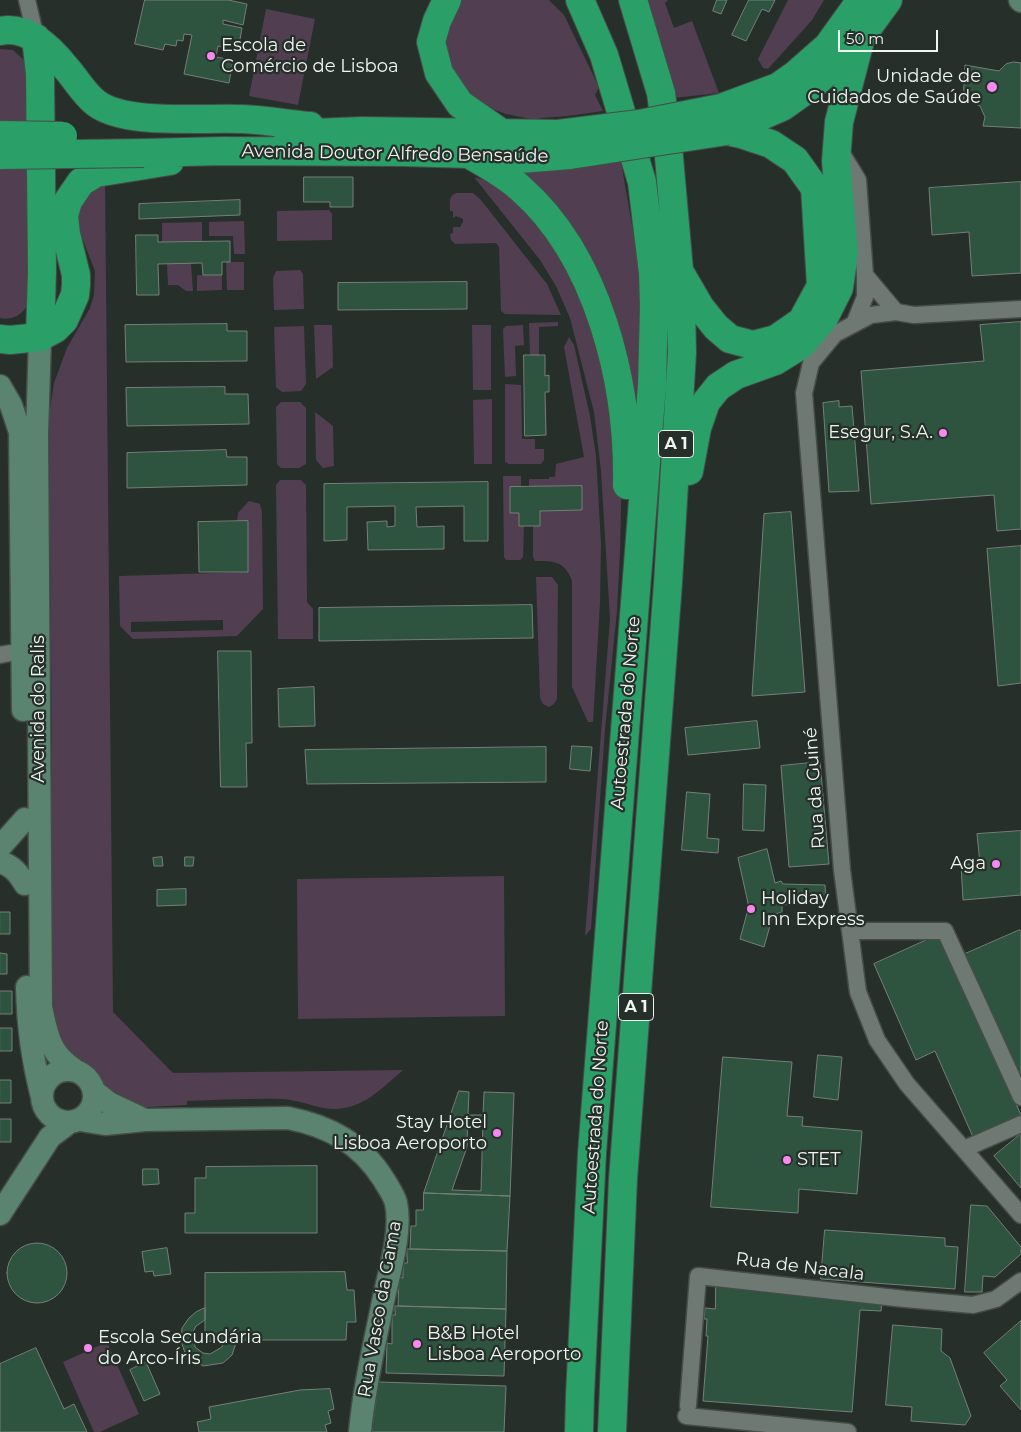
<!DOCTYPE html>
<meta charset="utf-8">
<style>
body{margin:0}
#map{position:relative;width:1021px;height:1432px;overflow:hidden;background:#272f2a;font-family:Montserrat,sans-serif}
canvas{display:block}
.scale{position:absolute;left:838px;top:30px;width:100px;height:22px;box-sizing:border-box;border:2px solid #eff5f1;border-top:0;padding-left:6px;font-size:15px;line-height:18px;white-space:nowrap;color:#eff5f1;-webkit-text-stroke:4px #272f2a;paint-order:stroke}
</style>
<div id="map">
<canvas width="1021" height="1432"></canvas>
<div class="scale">50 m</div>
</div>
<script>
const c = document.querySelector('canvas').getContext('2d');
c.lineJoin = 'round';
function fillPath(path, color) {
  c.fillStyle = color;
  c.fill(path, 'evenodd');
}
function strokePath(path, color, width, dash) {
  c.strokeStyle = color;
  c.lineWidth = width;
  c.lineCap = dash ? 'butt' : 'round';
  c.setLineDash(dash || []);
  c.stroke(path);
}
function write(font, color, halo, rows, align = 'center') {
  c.font = font + ' Montserrat,sans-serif';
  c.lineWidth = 4.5;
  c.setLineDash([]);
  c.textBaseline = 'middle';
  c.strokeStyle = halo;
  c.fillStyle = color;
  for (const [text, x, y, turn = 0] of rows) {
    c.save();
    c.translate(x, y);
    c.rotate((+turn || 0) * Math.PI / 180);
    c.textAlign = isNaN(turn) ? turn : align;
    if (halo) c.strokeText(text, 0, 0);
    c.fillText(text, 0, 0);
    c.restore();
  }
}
const green = new Path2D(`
 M459,0H549L564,15L599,87L595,95L603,111L568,116L541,118L536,120L506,114L484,106L466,93L443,53L444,27Z
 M647,0H668L665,3L674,28L692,21L719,93L673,98Z
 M788,0H824L812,20L768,69L763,68L758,59Z
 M266,9L315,19L298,105L249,96Z
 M0,49L13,50L25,61L28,70L30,300C25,313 14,321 0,318Z
 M621,162L638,260L641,329L633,466L621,367L518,170Z
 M474,177L490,182L534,214L596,322L622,464L620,552L617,611L605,729L591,929L585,936L610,619L601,471L594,412L570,318L556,286L540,260Z
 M105,179L113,1012L173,1073L403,1070C379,1091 358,1114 323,1108C309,1105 297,1100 282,1099C251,1098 219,1100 187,1101V1105L147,1107L130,1103L115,1097L88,1065L72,1056L59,1038L51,1015L49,966L52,750L49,415L54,383L67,348L90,308L94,295L95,271L78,227L77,217L81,200Z
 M457,193H473L481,200L547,284L561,315L505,314L501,311L499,247L496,243L455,244L451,240L450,234L453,233V227H460L463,222V219L456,216L453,218V211H450C450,203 448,195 457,193Z
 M329,210L332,214V240L277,241V211Z
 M244,221L245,254H234L233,236H209V222Z
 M202,222V241L162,242V223Z
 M226,262H244V290H227Z
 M191,263L193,291H186L178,285H168L167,264Z
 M300,270L303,274L304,309L274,310L273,278L276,271Z
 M197,275H222V290L197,291Z
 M558,322V326L539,327V355H530L529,323Z
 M314,325H332L333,367L316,379Z
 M472,325H491V390H473Z
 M523,325L524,345L515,346L516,376L505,377L503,329L506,326Z
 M304,326L306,384L301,391L282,392L276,387L274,327Z
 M569,337L574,345L590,416L596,456L601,544L600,603L593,722H588L572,687V581C565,561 554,561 535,561L533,557V525L540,511L582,510V487H529V479H549V477H555L556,464L584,457L564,347Z
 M505,384L521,385L522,439H535V449H544V460L541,464H509L505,462Z
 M492,399V464H474L473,400Z
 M281,402H300L306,408V464L299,468H281L277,464L276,407Z
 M315,412L333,426L334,466L323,468L316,460Z
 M503,476H521V487L510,488V513H519V525L524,526L523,557L520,560H506L504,557Z
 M280,480H301L306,485L307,602L313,609V639H278L276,485Z
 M249,501L260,504L262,512L263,609L237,636L133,639L120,626L119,576L248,572V521H237L238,513ZM223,620V630L131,632V622Z
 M536,577H552L558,585L557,699L554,704L549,707L543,704L540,698Z
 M504,876L505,1016L298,1019L297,879Z
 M107,1342L139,1414L100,1432H94L63,1362Z`);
const building = new Path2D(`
 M145,0H228L247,4L243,25L223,20V24L242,28L238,51L218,46L216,57L233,60L229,83L184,74L192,35L184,34L183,41L177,40L176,46L165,44L163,50L135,44Z
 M717,0H727L721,14L713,11Z
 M749,0H775L769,12L762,9L746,41L732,35Z
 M1014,62L1021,63V128L983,126L985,117L980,106L972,102L963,104L965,65L999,71L1006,64Z
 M304,177H353V207H330V202H304Z
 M1021,182V273L972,276L969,232L932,235L929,188Z
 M240,200V215L139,219V204Z
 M136,235H158V242L230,241V262H222V275H203L202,263L158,264L159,295H137Z
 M467,282V309L338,310V283Z
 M1021,322V529L997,531L994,495L871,504L861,371L984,361L980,325Z
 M227,324V331H247V361L126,362L125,325Z
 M524,355H545V376L549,375V392H545L546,435L525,436Z
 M225,387V394H248L249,424L127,426L126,388Z
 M839,401V407L852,406L859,491L829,492L823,403Z
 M226,450L227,457H247V485L127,488V453Z
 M488,482V541H464V506L416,507L417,527L444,526V549L368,550L367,522L387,521V527L395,526V506L347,507V540L324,541V484Z
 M582,486V510L540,511V526H519V513H510V487Z
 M791,512L805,692L752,696L764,514Z
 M248,521V572H199L198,522Z
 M1021,546V683L998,686L987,549Z
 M532,605L533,638L319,641V608Z
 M218,651H251L252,743H246L247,787H221Z
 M314,687L315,726L279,727L278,689Z
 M757,721L760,748L688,755L685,728Z
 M572,746L592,747L590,771L570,769Z
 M546,747V782L307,784L305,750Z
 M820,762L829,864L789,867L781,766Z
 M744,784L766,785L764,831L743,830Z
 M687,792L710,794L707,838L719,839L718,853L682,850Z
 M1021,831V895L963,900L961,865L980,863L977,834Z
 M767,849L775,883L781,881L783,884L825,885L826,902L782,905V912L773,915L764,947L740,939L747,913L748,903L738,858Z
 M162,857L163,866H154L153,858Z
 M185,857H194L193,866H185Z
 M186,889V905L157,906V890Z
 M0,912H10V934H0Z
 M1020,930L1021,932V1079L965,954Z
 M940,934L1021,1115L973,1137L935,1051L916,1060L874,964Z
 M0,953L7,954V974H0Z
 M0,991H12V1014H0Z
 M0,1028H12V1051H0Z
 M818,1055L842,1057L838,1100L814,1097Z
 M723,1057L792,1062L787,1116L803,1117L802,1126L862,1131L857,1194L799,1189L798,1213L711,1207Z
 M0,1080H11V1103H0Z
 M459,1091L469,1092L468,1115H483L484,1092L514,1093L510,1196L424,1193ZM468,1119H483L481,1191L452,1190L467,1147Z
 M0,1119H11V1142H0Z
 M1021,1134V1188L994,1156Z
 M317,1166V1233H185V1213H195V1178H206V1167Z
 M143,1169H158L159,1184L143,1185Z
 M424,1193L510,1196L507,1251L410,1249L411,1226H416V1210H423Z
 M971,1205L987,1206L1021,1247V1254L995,1277L983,1276L982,1292H965Z
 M825,1230L945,1238V1246L958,1247L955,1289L821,1279Z
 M7 1273a30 30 0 1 1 60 0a30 30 0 1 1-60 0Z
 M167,1248L171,1274L154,1276L153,1271L145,1272L142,1252Z
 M407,1249L507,1251L506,1309L398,1306L399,1277L403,1278V1263H407Z
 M345,1272L347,1290H354L356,1322H347L346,1340H224L205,1342V1273Z
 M716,1285L883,1288L881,1311L860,1310L852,1412L703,1401L708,1336H706L707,1319H704L705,1308L715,1309Z
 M395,1306L506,1309L504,1376L386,1373L387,1343L392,1344V1315H395Z
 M205,1308V1320L196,1326L193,1332L195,1347L203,1353L210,1354L222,1347L224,1340H237L232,1355L223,1363L203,1366L192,1360L185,1353L181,1341L182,1328L189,1318L196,1312Z
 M1021,1321V1410L1000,1386L1007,1380L984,1353Z
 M893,1325L942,1329L941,1351L950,1358L971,1416L965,1425L911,1421L912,1407L886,1405Z
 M36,1348L64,1409L74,1404L87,1432H0V1364Z
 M146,1362L160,1394L144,1401L130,1370Z
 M379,1382L506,1386L504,1432H372Z
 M330,1389L334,1409L328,1411L331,1423L325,1425L327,1432H199L197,1422L211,1419L209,1407L300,1390Z`);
const street = new Path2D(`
 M27,0L36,38
 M839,149L858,180L865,275V297L854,324
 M865,275L896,312
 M1021,309L914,315L896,312L871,315L835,334L811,363L804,393L842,870L858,992L877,1040L907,1084L1021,1215
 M0,655L22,651
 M850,931H945L1021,1097
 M964,1149L1021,1124
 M688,1406L698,1276L905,1299L973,1305L996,1299L1021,1281
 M686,1416L848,1432`);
const secondary = new Path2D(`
 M1020,0L1021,1
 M40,337L37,435L41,1007C47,1034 49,1054 75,1070
 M0,386L11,405L20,432L23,710
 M0,847L25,819
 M0,862C13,866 18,873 25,884
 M27,987C28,1027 32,1058 42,1097
 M42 1096a26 26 0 1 1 52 0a26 26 0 1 1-52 0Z
 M95,1092L109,1103L145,1120
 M80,1120L105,1124L145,1120L288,1118C329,1126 361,1143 384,1180C388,1187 394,1195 396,1203C402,1231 390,1269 384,1297C375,1342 364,1387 360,1432
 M0,1214L50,1137L70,1122`);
const highway = new Path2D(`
 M447,0L437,21L431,42L439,73L460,104L500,132
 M0,31C27,25 51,49 66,68C76,79 84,94 96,103C126,126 204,117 242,119C265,120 288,124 310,126
 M36,38L40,74L42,271L40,337
 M721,108L778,87L795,75L828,46L861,0
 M727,131L782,107L813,85L839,61L861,37L888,0
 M288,134L362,131L558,134
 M144,153L223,151L402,152L469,154L520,159L570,155
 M469,154C487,165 505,174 520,188C599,257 629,384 627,485
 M682,276L700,307L716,327L730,339L753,345L776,339L802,321L821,286L815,188L795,160L771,144L741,134L727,131
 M0,339L10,340L40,337L55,329L64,320L75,295L76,285V275L66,234L64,216L68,201L81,182L96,173L170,161
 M689,471L697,428L706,402L718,387L736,375L775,361L801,345L824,318L839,288L844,253L836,161L839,122L861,37
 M579,1432L580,1395L592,1153L652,385L654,307L653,273L642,182L604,55L580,0
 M612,1432L623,1179L668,583L682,353L681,304L679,270L668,146L661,93L633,0`);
const highwayBridge = new Path2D(`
 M558,134L639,124L721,108
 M0,135L63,136
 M0,155L144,153
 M570,155L727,131`);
const markers = [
 [211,56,5,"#f589ef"],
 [992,87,6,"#f589ef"],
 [943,433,5,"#f589ef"],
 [996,864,5,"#f589ef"],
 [751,909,5,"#f589ef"],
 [497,1133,5,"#f589ef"],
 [787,1160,5,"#f589ef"],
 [417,1344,5,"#f589ef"],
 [88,1348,5,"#f589ef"]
];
const shields = [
 [676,444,35],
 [636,1007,35]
];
const shieldNames = [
 ["A 1",676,444],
 ["A 1",636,1007]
];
const poiNames = [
 ["Escola de",221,46],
 ["Comércio de Lisboa",221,67],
 ["Unidade de",981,77,"right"],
 ["Cuidados de Saúde",981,98,"right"],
 ["Esegur, S.A.",933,433,"right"],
 ["Aga",986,864,"right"],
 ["Holiday",761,899],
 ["Inn Express",761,920],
 ["Stay Hotel",487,1123,"right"],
 ["Lisboa Aeroporto",487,1144,"right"],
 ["STET",797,1160],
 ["B&B Hotel",427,1334],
 ["Lisboa Aeroporto",427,1355],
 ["Escola Secundária",98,1338],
 ["do Arco-Íris",98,1359]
];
const streetNames = [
 ["Avenida Doutor Alfredo Bensaúde",395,154,1],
 ["Avenida do Ralis",39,709,-90],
 ["Autoestrada do Norte",626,713,-85],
 ["Rua da Guiné",815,788,-94],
 ["Autoestrada do Norte",596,1117,-86],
 ["Rua de Nacala",800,1267,7],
 ["Rua Vasco da Gama",380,1309,-80]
];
fillPath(green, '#523e51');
fillPath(building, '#2e543f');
strokePath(building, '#757f79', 1);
strokePath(street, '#464c48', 19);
strokePath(secondary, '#464c48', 25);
strokePath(highway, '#464c48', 30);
strokePath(street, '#6f7973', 16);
strokePath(secondary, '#5a8470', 22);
strokePath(highway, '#2a9f68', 28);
strokePath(highwayBridge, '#464c48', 30, []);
strokePath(highwayBridge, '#2a9f68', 28);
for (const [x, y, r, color] of markers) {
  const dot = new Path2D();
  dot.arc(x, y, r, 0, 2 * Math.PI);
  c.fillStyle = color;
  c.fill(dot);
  strokePath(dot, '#272f2a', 2);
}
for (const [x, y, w] of shields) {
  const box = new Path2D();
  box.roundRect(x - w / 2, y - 13.5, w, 27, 4);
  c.fillStyle = '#272f2a';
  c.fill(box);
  strokePath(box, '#eff5f1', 1);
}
write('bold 16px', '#eff5f1', null, shieldNames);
write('18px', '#eff5f1', '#272f2a', poiNames, 'left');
write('18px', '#eff5f1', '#272f2a', streetNames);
</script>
